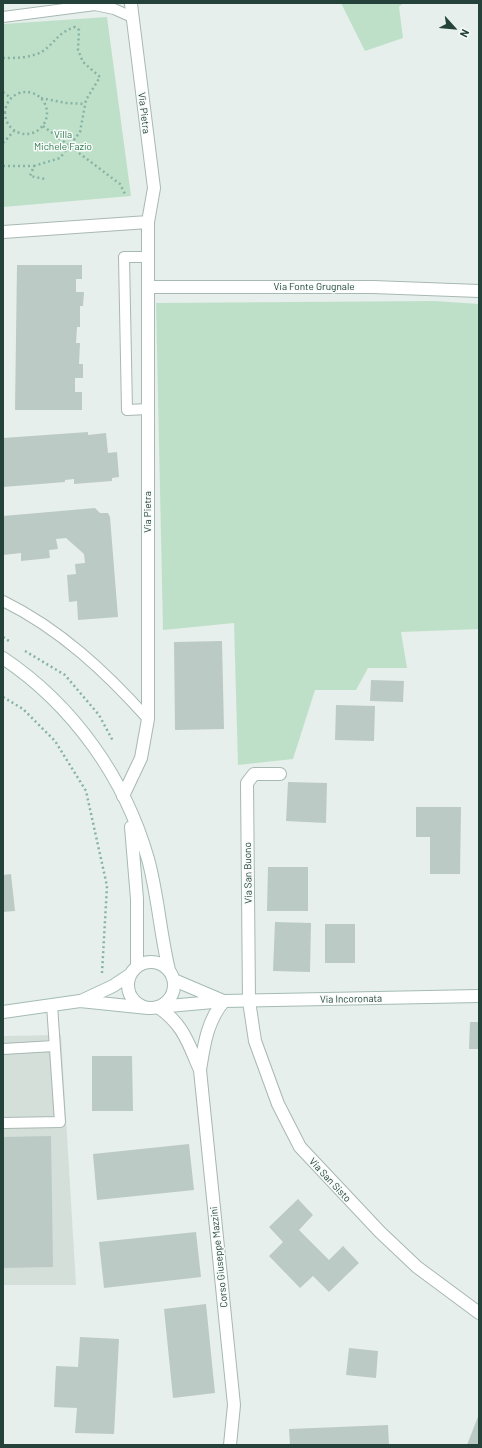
<!DOCTYPE html>
<style>
body{margin:0}
#map{position:relative;width:482px;height:1448px;overflow:hidden;background:#e6efeb;font-family:Barlow,sans-serif}
canvas{display:block}
.frame{position:absolute;inset:0;border:4px solid #24423a;pointer-events:none}
.north{position:absolute;left:434px;top:8px;width:40px;height:40px;-webkit-text-stroke:3px #f7fbf9;paint-order:stroke;rotate:117deg;font-size:11px;font-weight:700;line-height:16px;text-align:center;color:#24423a}
.north::after{content:'';display:block;margin:auto;width:14px;height:18px;background:#24423a;clip-path:polygon(50% 0,100% 100%,50% 72%,0 100%)}
</style>
<div id="map">
<canvas width="482" height="1448"></canvas>
<div class="frame"></div>
<div class="north">N</div>
</div>
<script>
const c = document.querySelector('canvas').getContext('2d');
c.lineJoin = 'round';
function fillPath(path, color) {
  c.fillStyle = color;
  c.fill(path, 'evenodd');
}
function strokePath(path, color, width, dash) {
  c.strokeStyle = color;
  c.lineWidth = width;
  c.lineCap = dash ? 'butt' : 'round';
  c.setLineDash(dash || []);
  c.stroke(path);
}
function write(font, color, halo, rows, align = 'center') {
  c.font = font + ' Barlow,sans-serif';
  c.lineWidth = 3;
  c.setLineDash([]);
  c.textBaseline = 'middle';
  c.strokeStyle = halo;
  c.fillStyle = color;
  for (const [text, x, y, turn = 0] of rows) {
    c.save();
    c.translate(x, y);
    c.rotate((+turn || 0) * Math.PI / 180);
    c.textAlign = isNaN(turn) ? turn : align;
    if (halo) c.strokeText(text, 0, 0);
    c.fillText(text, 0, 0);
    c.restore();
  }
}
const built = new Path2D(`
 M61,1035L76,1285H3V1036Z`);
const green = new Path2D(`
 M341,3H403L399,7L403,38L365,51Z
 M107,17L131,196L3,207V24Z
 M434,301L479,304V629L401,632L407,668H368L356,690H315L293,759L238,765L234,623L163,630L156,303Z`);
const building = new Path2D(`
 M17,265H82V279H76V292H84L83,306H80V327H77L76,343H80L79,364H83V378H75V392H82V410H15Z
 M88,432V435L106,433L108,453L117,452L119,477L112,478V481L74,484V479L65,480V482L3,487V438Z
 M95,508L100,513H108L110,517L118,617L78,620L77,601L69,602L67,575L76,574L75,564L85,563L84,554L66,538L56,539L58,549L49,550L50,558L21,561V553L3,555V516Z
 M222,641L224,729L175,730L174,642Z
 M371,680L404,681L403,702L370,701Z
 M336,705L375,706L374,741L335,740Z
 M288,782L327,783L326,823L286,821Z
 M416,807H461L460,874H430V837H416Z
 M268,867H308V911H267Z
 M11,874L15,911L3,912V875Z
 M275,922L311,923L310,972L273,971Z
 M325,924H355V963H325Z
 M470,1022H479V1049H469Z
 M92,1056H132L133,1111H92Z
 M51,1136L53,1267L3,1268V1137Z
 M189,1144L194,1190L97,1200L93,1154Z
 M298,1199L313,1215L299,1230L329,1260L343,1246L359,1263L329,1292L313,1276L300,1288L269,1256L283,1242L269,1227Z
 M196,1232L201,1277L104,1288L99,1242Z
 M206,1304L215,1393L173,1398L164,1309Z
 M80,1337L119,1339L114,1434L75,1433L77,1408L54,1407L56,1366L78,1367Z
 M349,1348L378,1351L376,1378L346,1375Z
 M479,1414V1445H467Z
 M388,1425L389,1445H290L289,1429Z`);
const path = new Path2D(`
 M3,58C15,58 32,58 43,51C56,42 57,33 75,27L79,30L78,50L83,62L100,77L86,100L80,132L60,158L34,166L30,176L45,179
 M5 113a21 21 0 1 1 42 0a21 21 0 1 1-42 0Z
 M3,92L11,98
 M41,98L66,103L85,104
 M43,126L120,184L126,196
 M3,143L14,131
 M3,166H34
 M3,637L9,641
 M25,651L65,675L99,715L113,741
 M3,697L23,709L55,741L86,791L107,886L102,973`);
const lane = new Path2D(`
 M3,17L95,5L114,9L132,17
 M148,409L127,410L124,257H148
 M3,601C60,629 106,672 148,719
 M3,1049L54,1046
 M3,1123L60,1122L52,1005`);
const street = new Path2D(`
 M131,4L154,188L148,222
 M3,232L148,222V719L141,758L123,796
 M148,287H373L479,291
 M280,774H254L247,783L249,1001L255,1041L278,1104L300,1147L380,1232L417,1267L479,1313
 M224,1001C207,1021 204,1045 200,1070L234,1405L230,1445
 M158,1007C184,1025 188,1043 200,1070`);
const secondary = new Path2D(`
 M3,658C73,705 125,778 148,859C158,895 160,933 169,970
 M131,827L137,899V967
 M128 985a23 23 0 1 1 46 0a23 23 0 1 1-46 0Z
 M174,980L221,1000
 M81,1001L113,986L131,974
 M158,1007L224,1001L479,996
 M3,1012L80,1001L148,1008`);
const streetNames = [
 ["Via Pietra",144,113,83],
 ["Via Fonte Grugnale",314,287],
 ["Via Pietra",148,512,-90],
 ["Via San Buono",248,873,-91],
 ["Via Incoronata",351,999,-1],
 ["Via San Sisto",330,1180,47],
 ["Corso Giuseppe Mazzini",219,1257,-96]
];
const parkNames = [
 ["Villa",63,135],
 ["Michele Fazio",63,147]
];
fillPath(built, '#d4dfda');
fillPath(green, '#bfe0c8');
fillPath(building, '#bbcac4');
strokePath(lane, '#a8b8b2', 12);
strokePath(street, '#a8b8b2', 14);
strokePath(secondary, '#a4bbb3', 14);
strokePath(path, '#86b3a5', 2.5, [2, 3]);
strokePath(lane, '#fff', 10);
strokePath(street, '#fff', 12);
strokePath(secondary, '#fff', 12);
write('10px', '#24423a', '#f7fbf9', streetNames);
write('10px', '#2d7a4b', '#f7fbf9', parkNames);
</script>
